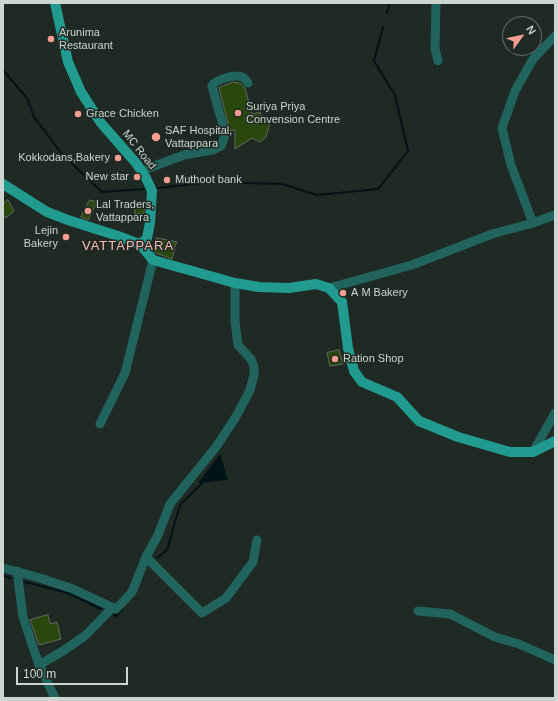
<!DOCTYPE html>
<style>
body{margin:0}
#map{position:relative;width:558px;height:701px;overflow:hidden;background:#1e2a23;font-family:Helvetica,sans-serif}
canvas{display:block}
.frame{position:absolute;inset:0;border:4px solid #cdd5d0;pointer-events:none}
.north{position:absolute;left:502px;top:16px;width:40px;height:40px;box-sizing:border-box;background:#1e2a23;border:1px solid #646e68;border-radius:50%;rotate:57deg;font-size:11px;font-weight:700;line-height:16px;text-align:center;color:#cdd5d0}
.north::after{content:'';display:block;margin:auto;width:14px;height:18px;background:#f59c93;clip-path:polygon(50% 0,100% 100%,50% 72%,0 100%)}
.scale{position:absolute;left:16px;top:667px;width:112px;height:18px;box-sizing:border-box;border:2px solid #cdd5d0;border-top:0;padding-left:5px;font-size:12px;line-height:14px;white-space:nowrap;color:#cdd5d0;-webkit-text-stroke:3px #1e2a23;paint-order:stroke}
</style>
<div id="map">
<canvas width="558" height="701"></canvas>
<div class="frame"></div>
<div class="north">N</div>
<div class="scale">100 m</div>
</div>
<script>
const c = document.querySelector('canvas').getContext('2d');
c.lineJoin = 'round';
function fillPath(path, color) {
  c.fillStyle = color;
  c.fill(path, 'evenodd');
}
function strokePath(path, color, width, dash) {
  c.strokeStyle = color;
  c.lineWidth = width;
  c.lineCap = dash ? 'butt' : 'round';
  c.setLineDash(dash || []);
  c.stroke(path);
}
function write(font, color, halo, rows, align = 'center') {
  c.font = font + ' Helvetica,sans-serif';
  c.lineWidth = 3;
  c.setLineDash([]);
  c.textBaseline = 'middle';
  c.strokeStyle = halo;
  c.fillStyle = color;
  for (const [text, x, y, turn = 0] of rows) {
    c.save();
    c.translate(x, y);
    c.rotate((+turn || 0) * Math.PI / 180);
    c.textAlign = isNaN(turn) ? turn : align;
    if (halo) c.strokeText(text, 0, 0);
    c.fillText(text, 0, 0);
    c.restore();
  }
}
const water = new Path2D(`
 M220,454L228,480L198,483Z`);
const stream = new Path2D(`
 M387,13L390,3
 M3,70L27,98L34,117L62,154L102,192L144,189
 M158,188L211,182L282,184L317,195L378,189L408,151L395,95L374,61L383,27
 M157,558L167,550L180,505L204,481
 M3,574L4,576L11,578
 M25,582L68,593L101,609
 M114,615L116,616L122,609`);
const building = new Path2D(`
 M233,82L240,83L245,88L252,114L260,112L263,121L270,123L266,137L260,142L252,138L235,149V130L230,131L219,88Z
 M8,200L14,211L6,218L3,214V204Z
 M90,200L97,202L88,220L81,217Z
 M145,202L144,213L135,214L134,203Z
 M157,238L177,242L173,249H175L172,259L156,253L153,250Z
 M339,350L343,364L330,366L327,353Z
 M48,615L50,624L57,622L61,639L39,645L30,620Z`);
const minor = new Path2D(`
 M436,3L435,49L438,61
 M141,171L184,155L213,150L221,146L225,135L224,129L212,86C216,79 237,73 244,78C244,78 248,83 248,83
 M533,223L555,215
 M329,288L412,265L492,234L533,223L511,165L502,128L515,91L533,59L555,36
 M100,424L125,373L153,260
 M533,452L555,413
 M146,557L202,613L226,598L253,562L257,540
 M3,568L40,578L73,589L116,609L132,592L146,557L158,535L170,504L216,447L237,415L250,390L254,375V367L251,359L238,345L235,322V283
 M17,571L23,617L39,665L55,698
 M418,611L450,614L495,637L519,644L555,660
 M39,665L63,651L86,635L112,608`);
const major = new Path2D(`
 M3,184L47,212L68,220L118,236L136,243H142L147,238L150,223L152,191L146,178L136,163L101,123L81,92L68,62L55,3
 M139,243L153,260L235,283L259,287L289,288L316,284L329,288L342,302L348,348L354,371L362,382L397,397L419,421L458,437L510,452H533L555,441`);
const markers = [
 [51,39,4,"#f59c93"],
 [238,113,4,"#f59c93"],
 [78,114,4,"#f59c93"],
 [156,137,5,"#f59c93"],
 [118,158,4,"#f59c93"],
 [137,177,4,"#f59c93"],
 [167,180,4,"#f59c93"],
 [88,211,4,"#f59c93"],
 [66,237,4,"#f59c93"],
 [343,293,4,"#f59c93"],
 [335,359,4,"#f59c93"]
];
const poiNames = [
 ["Arunima",59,33],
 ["Restaurant",59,46],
 ["Suriya Priya",246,107],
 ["Convension Centre",246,120],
 ["Grace Chicken",86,114],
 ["SAF Hospital,",165,131],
 ["Vattappara",165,144],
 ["Kokkodans,Bakery",110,158,"right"],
 ["New star",129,177,"right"],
 ["Muthoot bank",175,180],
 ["Lal Traders,",96,205],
 ["Vattappara",96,218],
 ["Lejin",58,231,"right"],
 ["Bakery",58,244,"right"],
 ["A M Bakery",351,293],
 ["Ration Shop",343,359]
];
const streetNames = [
 ["MC Road",139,150,52]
];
const quarterNames = [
 ["VATTAPPARA",128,246]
];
fillPath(water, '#001319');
strokePath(stream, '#001319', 2);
fillPath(building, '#2a470d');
strokePath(building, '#636a5e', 1);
strokePath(minor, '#20645d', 9);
strokePath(major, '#219b90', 10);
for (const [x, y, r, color] of markers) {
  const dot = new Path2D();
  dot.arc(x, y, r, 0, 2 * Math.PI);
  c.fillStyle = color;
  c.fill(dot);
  strokePath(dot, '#1e2a23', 1.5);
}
write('11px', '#cdd5d0', '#1e2a23', poiNames, 'left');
write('11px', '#cdd5d0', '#1e2a23', streetNames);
c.letterSpacing = '1px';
write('13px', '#febab3', '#1e2a23', quarterNames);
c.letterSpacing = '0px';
</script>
